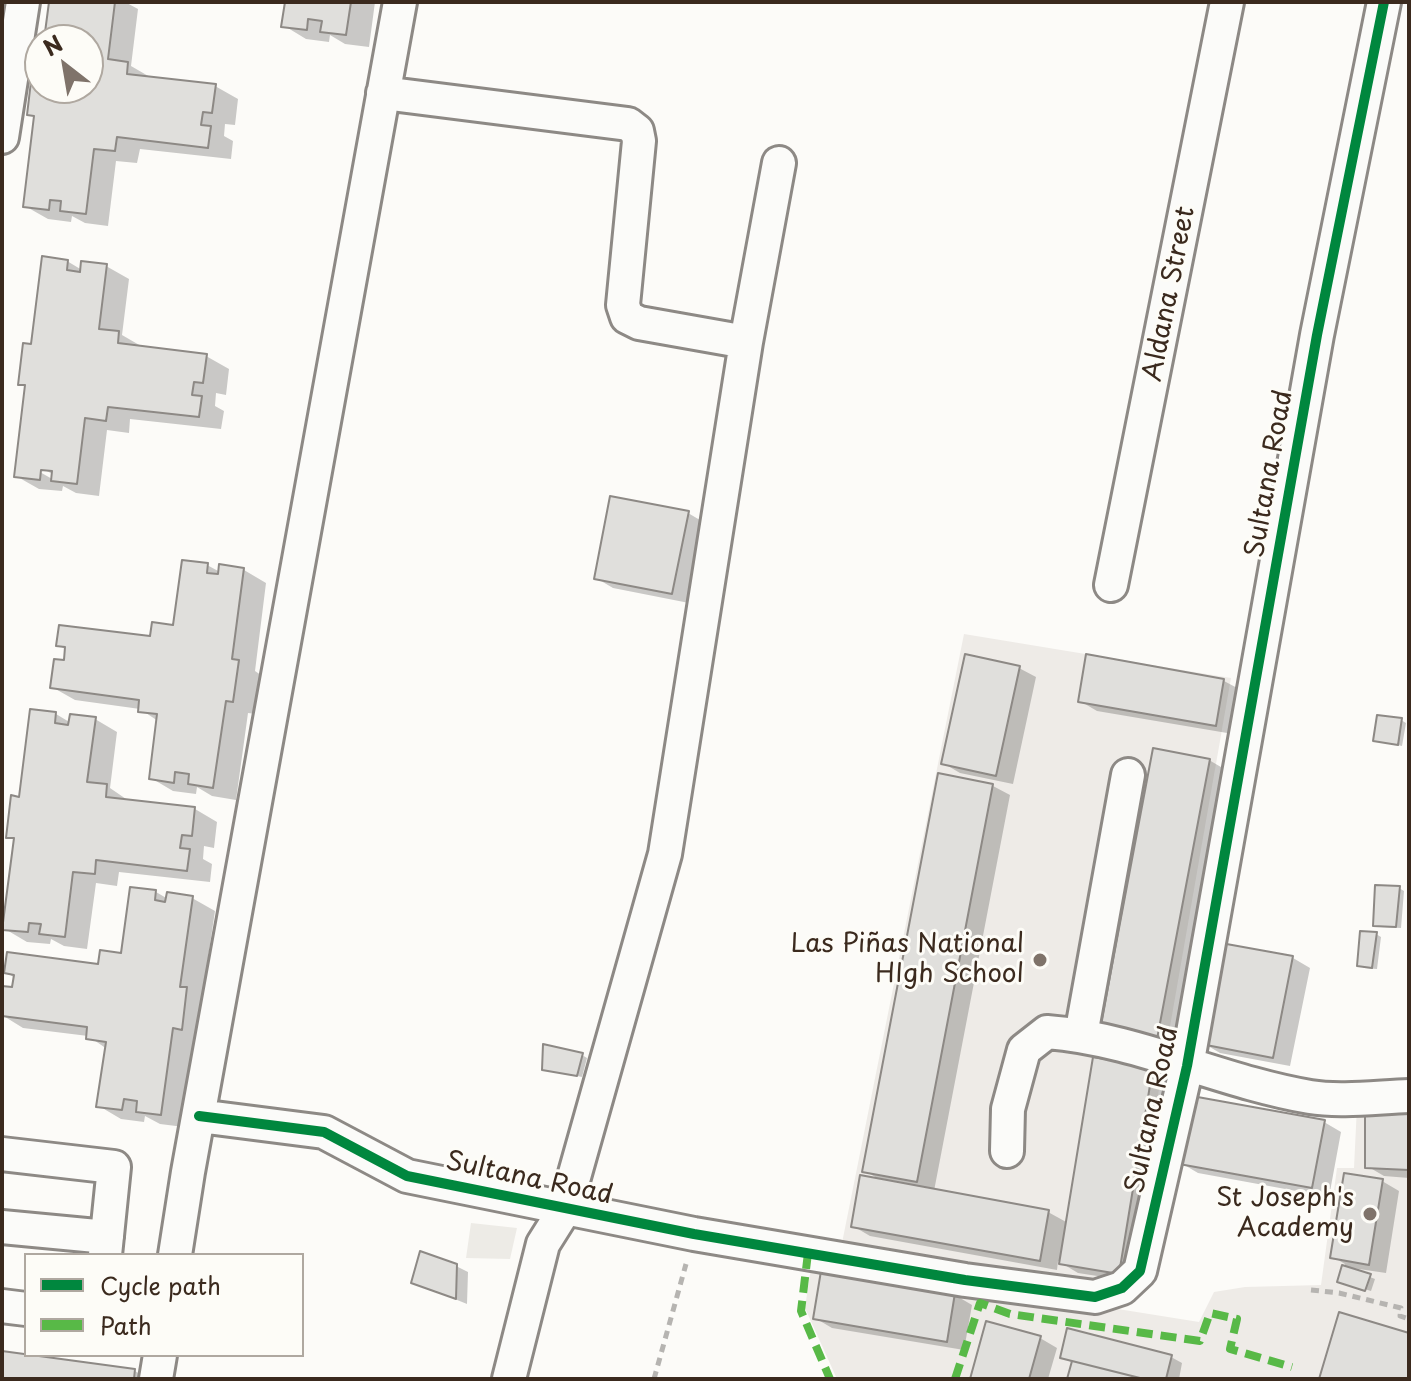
<!DOCTYPE html>
<meta charset="utf-8">
<style>
body{margin:0}
#map{position:relative;width:1411px;height:1381px;overflow:hidden;background:#fcfbf8;font-family:"Playpen Sans",sans-serif}
canvas{display:block}
.frame{position:absolute;inset:0;border:4px solid #3b2a1e;pointer-events:none}
.legend{position:absolute;left:24px;top:1253px;width:280px;height:104px;box-sizing:border-box;background:#fdfcf7;border:2px solid #afa8a0;margin:0;padding:10px 14px;list-style:none;font-size:24px;color:#3b2a1e}
.legend li{display:flex;align-items:center;gap:16px;height:40px}
.legend b{width:40px;border:2px solid #afa8a0}
.north{position:absolute;left:24px;top:24px;width:80px;height:80px;box-sizing:border-box;background:#fdfcf7;border:2px solid #afa8a0;border-radius:50%;rotate:329deg;font-size:22px;font-weight:700;line-height:32px;text-align:center;color:#3b2a1e}
.north::after{content:'';display:block;margin:auto;width:28px;height:36px;background:#7f736a;clip-path:polygon(50% 0,100% 100%,50% 72%,0 100%)}
</style>
<div id="map">
<canvas width="1411" height="1381"></canvas>
<div class="frame"></div>
<ul class="legend">
<li><b style="height:10px;background:#00873e"></b>Cycle path</li>
<li><b style="height:10px;background:#58b947"></b>Path</li>
</ul>
<div class="north">N</div>
</div>
<script>
const c = document.querySelector('canvas').getContext('2d');
c.lineJoin = 'round';
function fillPath(path, color) {
  c.fillStyle = color;
  c.fill(path, 'evenodd');
}
function strokePath(path, color, width, dash) {
  c.strokeStyle = color;
  c.lineWidth = width;
  c.lineCap = dash ? 'butt' : 'round';
  c.setLineDash(dash || []);
  c.stroke(path);
}
function write(font, color, halo, rows, align = 'center') {
  c.font = font + ' "Playpen Sans",sans-serif';
  c.lineWidth = 6;
  c.setLineDash([]);
  c.textBaseline = 'middle';
  c.strokeStyle = halo;
  c.fillStyle = color;
  for (const [text, x, y, turn = 0] of rows) {
    c.save();
    c.translate(x, y);
    c.rotate((+turn || 0) * Math.PI / 180);
    c.textAlign = isNaN(turn) ? turn : align;
    if (halo) c.strokeText(text, 0, 0);
    c.fillText(text, 0, 0);
    c.restore();
  }
}
const built = new Path2D(`
 M964,634L1231,678L1128,1267L1103,1283L842,1243Z
 M1357,1106L1409,1107V1379H837L805,1308L812,1260L1199,1322L1214,1292L1245,1287L1321,1285L1337,1168H1354Z`);
const green = new Path2D(`
 M471,1223L517,1228L510,1259L466,1258Z`);
const shadow = new Path2D(`
 M51,2H125L138,9L131,66L150,77L215,86L238,99L235,125L225,124L224,136L233,141L231,159L140,149L137,163L116,161L108,226L85,223L72,216L71,222L48,219L25,206L36,118L29,114L40,76V88H88V40H46Z
 M287,2H375L369,47L345,44L330,35L329,42L306,39L283,25Z
 M67,261L82,270L106,266L129,279L122,335L141,346L206,356L229,369L226,395L216,393L215,406L224,411L221,429L130,419L129,433L107,430L99,496L76,493L63,486L62,491L39,489L16,476L27,388L20,384ZM33,463L54,475V480L31,467Z
 M688,513L705,523L689,603L613,588L596,578Z
 M207,565L220,572L221,567L244,570L266,583L255,671L261,675L256,714L248,713L236,800L212,796L197,787L196,794L173,791L151,778L158,721L140,709L75,700L52,687L65,662L67,650L58,645L152,638L175,627Z
 M1019,668L1036,677L1013,784L960,773L943,763Z
 M1224,681L1241,690L1233,734L1097,711L1080,701Z
 M56,714L71,723L95,719L117,732L110,788L129,801L195,809L217,822L214,848L204,846L203,859L212,864L210,882L119,872L117,886L96,883L87,949L64,946L51,939L50,944L27,942L5,929L16,841L8,836Z
 M1401,720L1406,723L1402,746L1375,740Z
 M1209,760L1226,770L1174,1048L1119,1038Z
 M940,776L993,786L1010,795L934,1191L1048,1212L1068,1223L1152,1068L1169,1078L1136,1282L1078,1273L1058,1261L1057,1270L870,1236L853,1226L882,1181L865,1171Z
 M1399,888L1404,891L1401,928L1380,927L1375,924Z
 M156,892L168,899L192,898L215,911L202,998L209,1002L184,1127L160,1124L145,1116L144,1122L121,1119L99,1106L107,1049L88,1036L23,1028L2,1015V1003L14,990L15,978L6,972L99,966L122,955Z
 M1376,934L1381,937L1377,969L1364,968L1359,965Z
 M1222,945L1293,958L1310,968L1290,1066L1220,1053L1203,1043Z
 M582,1055L587,1058L582,1077L544,1069Z
 M1409,1114V1178L1384,1176L1367,1166Z
 M1324,1122L1341,1132L1329,1197L1198,1173L1181,1163Z
 M1382,1181L1399,1191L1386,1273L1352,1268V1270L1375,1279L1371,1291L1339,1281L1345,1264L1333,1257Z
 M456,1266L468,1272L467,1304L413,1282Z
 M955,1295L972,1305L964,1350L832,1328L815,1318Z
 M1040,1338L1057,1348L1048,1379H972Z
 M2,1353L135,1371L148,1379H2Z
 M1062,1357H1171L1182,1363L1179,1379H1069L1073,1363Z`);
const building = new Path2D(`
 M49,2H115L108,59L128,62L127,74L216,84L212,113L203,112L201,125L211,126L208,148L117,137L115,151L94,149L86,214L60,211L61,201L50,200L49,210L23,207L34,116L27,115L32,73L40,74V88H88V40H44Z
 M285,2H351L346,35L320,32L322,21L308,19L307,30L281,27Z
 M42,256L68,260L67,270L80,272L81,261L107,264L99,329L119,331L118,343L207,354L203,383L194,382L192,395L202,396L199,417L108,407L106,421L85,418L77,484L51,481L52,471L41,470L40,480L14,477L25,385H18L23,343L31,344Z
 M610,496L689,511L672,594L594,579Z
 M182,560L208,563L207,573L218,574L219,564L244,568L232,659L239,660L233,702L226,701L213,788L188,784L189,774L175,772L174,783L149,779L157,714L138,712L139,700L50,688L54,659L64,660L65,647L56,646L59,625L150,636L152,622L173,625Z
 M965,654L1020,666L996,776L941,764Z
 M1086,654L1224,679L1216,726L1078,702Z
 M30,709L56,712L55,723L68,725L70,714L96,717L87,782L107,784L106,797L195,807L192,836L182,835L180,848L190,849L187,871L96,860L95,874L73,872L65,937L39,934L41,924L29,923L28,932L2,930L14,838H6L11,795L19,797Z
 M1377,715L1402,718L1398,745L1373,741Z
 M1153,748L1210,759L1157,1039L1100,1029Z
 M938,773L993,784L917,1182L862,1172Z
 M1375,885L1400,886L1396,927L1373,926Z
 M130,887L156,890L155,900L165,902L167,892L193,896L180,987H187L182,1030L173,1028L161,1115L136,1112L137,1101L124,1099L122,1110L96,1107L106,1042L86,1039L87,1027L2,1016V986L12,987L14,975L4,973L7,952L98,964L100,950L121,953Z
 M1360,931L1377,932L1372,968L1357,966Z
 M1221,943L1293,956L1273,1058L1201,1044Z
 M543,1044L583,1053L577,1076L542,1070Z
 M1093,1057L1153,1067L1119,1274L1059,1264Z
 M1192,1096L1325,1120L1312,1188L1179,1164Z
 M1365,1111L1409,1112V1170L1365,1168Z
 M1344,1173L1383,1179L1369,1265L1330,1258Z
 M860,1175L1049,1210L1040,1261L851,1227Z
 M420,1251L457,1264L456,1299L411,1283Z
 M1342,1265L1371,1274L1365,1291L1337,1282Z
 M821,1271L955,1293L947,1342L813,1319Z
 M1339,1312L1409,1333V1379H1319Z
 M986,1321L1041,1336L1029,1379H970Z
 M1067,1328L1172,1355L1166,1379H1144L1060,1358Z
 M2,1351L135,1369L134,1379H2Z
 M1072,1361L1144,1379H1067Z`);
const path = new Path2D(`
 M1311,1290L1339,1293L1401,1308L1400,1316L1409,1319
 M654,1379L686,1264`);
const minor = new Path2D(`
 M383,93L628,124L637,131L639,141L623,305L627,317L639,323L746,342
 M2,137L23,2
 M1111,585L1227,2
 M1081,1035L1128,775
 M199,1116L324,1132L407,1176L694,1234L965,1280L1095,1297L1122,1288L1140,1271L1187,1066L1317,335L1384,2
 M1007,1151L1008,1109L1024,1050L1047,1032C1137,1039 1221,1082 1310,1097C1340,1102 1378,1097 1409,1096
 M2,1154L114,1167L105,1255
 M2,1227L107,1237
 M175,1255L188,1172L400,2
 M2,1306L26,1309
 M156,1379L160,1355
 M509,1379L543,1244L565,1209L665,854L746,342L779,163`);
const quiet = new Path2D(`
 M808,1253L801,1311L830,1379
 M955,1379L980,1303L1010,1314L1200,1341L1210,1313L1237,1319L1230,1349L1292,1367`);
const cycleway = new Path2D(`
 M199,1116L324,1132L407,1176L694,1234L965,1280L1095,1297L1122,1288L1140,1271L1187,1066L1317,335L1384,2`);
const markers = [
 [1040,960,8,"#7f736a"],
 [1370,1214,8,"#7f736a"]
];
const streetNames = [
 ["Aldana Street",1170,294,-79],
 ["Sultana Road",1270,474,-80],
 ["Sultana Road",1153,1110,-78],
 ["Sultana Road",529,1179,12]
];
const poiNames = [
 ["Las Piñas National",1024,945],
 ["HIgh School",1024,975],
 ["St Joseph's",1354,1199],
 ["Academy",1354,1229]
];
fillPath(built, '#eeebe7');
fillPath(green, '#edebe6');
fillPath(shadow, '#0003');
fillPath(building, '#e0dfdc');
strokePath(building, '#8d8985', 2);
strokePath(minor, '#8d8985', 38);
strokePath(path, '#b6b4b1', 5, [8, 6]);
strokePath(minor, '#fbfbf9', 32);
strokePath(quiet, '#58b947', 8, [16, 8]);
strokePath(cycleway, '#00873e', 10);
for (const [x, y, r, color] of markers) {
  const dot = new Path2D();
  dot.arc(x, y, r, 0, 2 * Math.PI);
  c.fillStyle = color;
  c.fill(dot);
  strokePath(dot, '#fdfcf7', 3);
}
write('26px', '#3b2a1e', '#fdfcf7', streetNames);
write('26px', '#3b2a1e', '#fdfcf7', poiNames, 'right');
</script>
